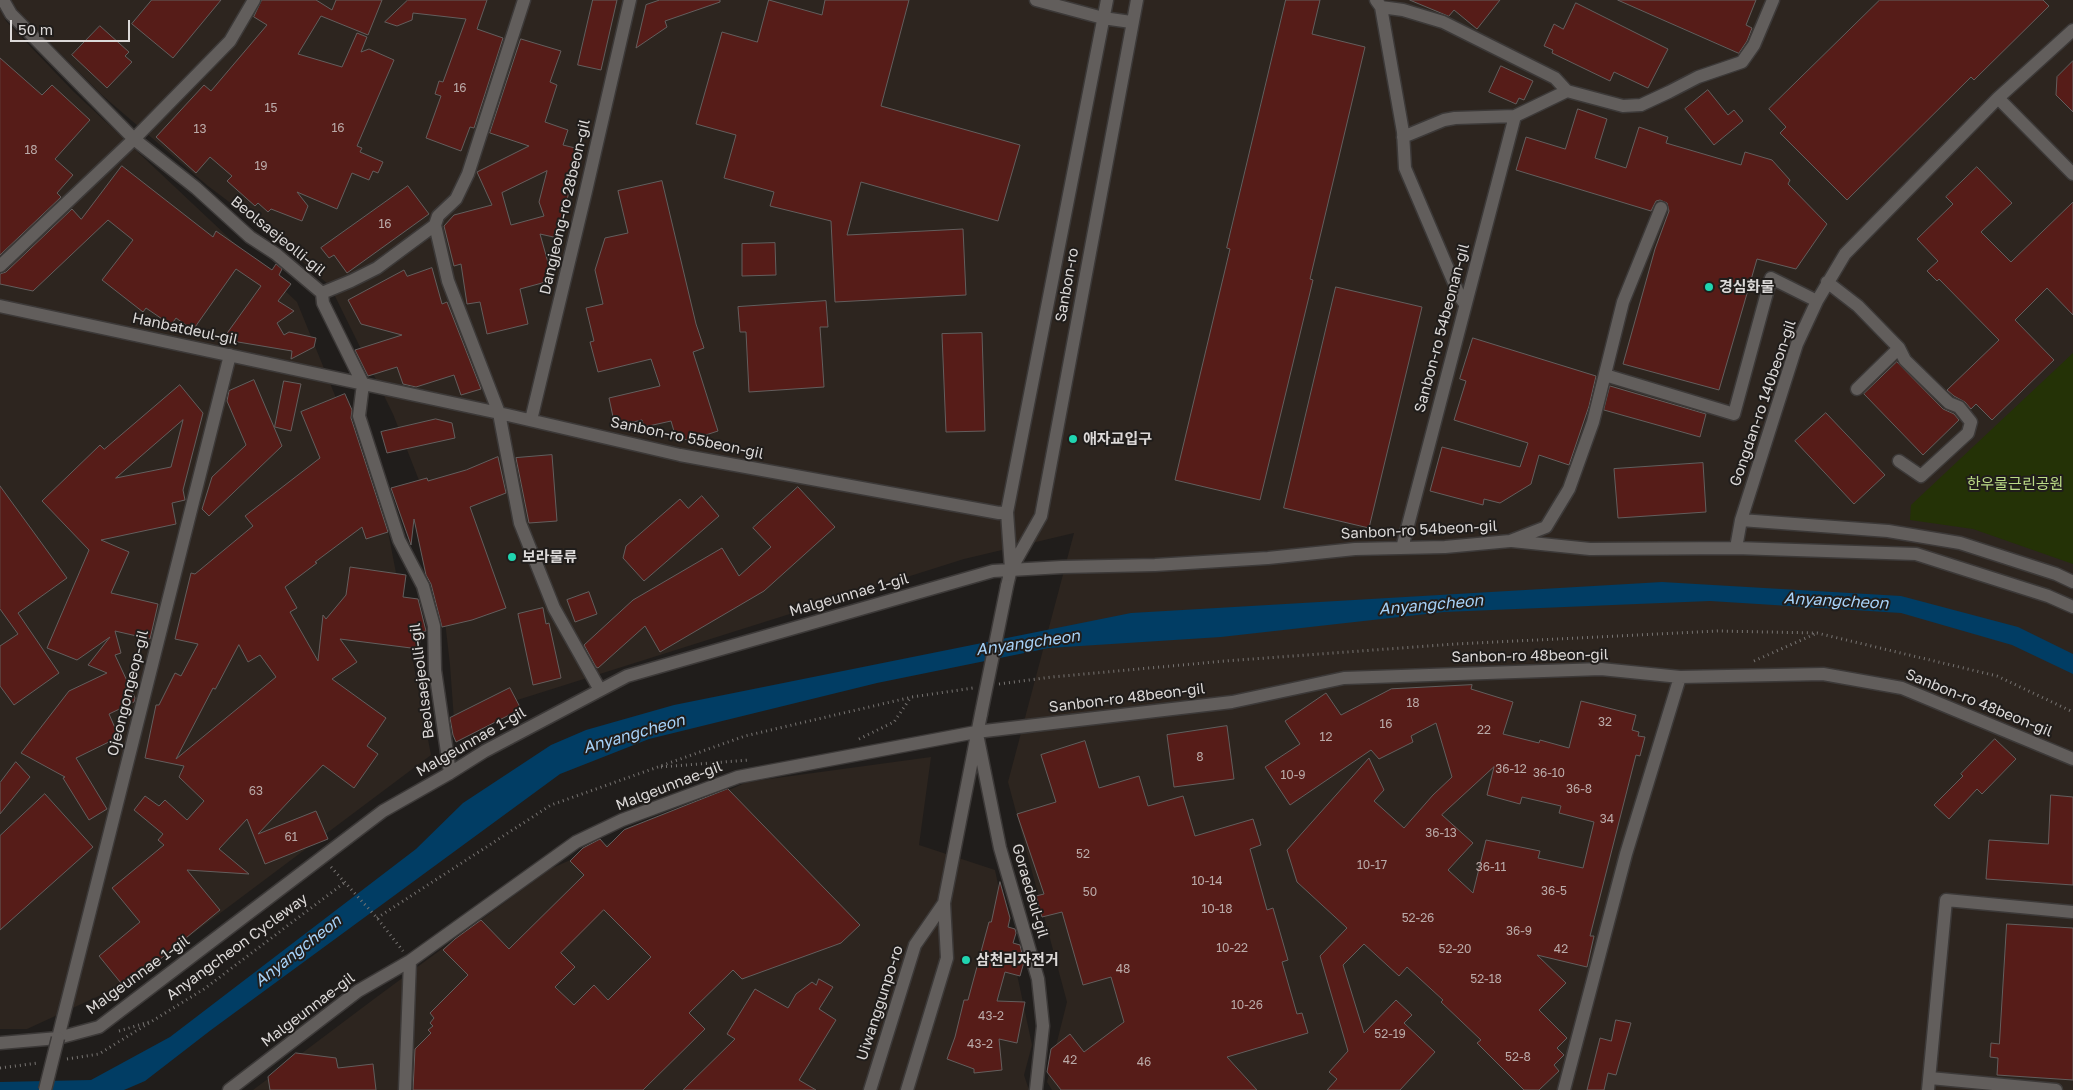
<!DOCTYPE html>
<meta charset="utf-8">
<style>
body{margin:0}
#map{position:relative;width:2073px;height:1090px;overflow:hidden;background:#201d1b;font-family:"Golos Text",sans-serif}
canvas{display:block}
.scale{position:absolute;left:10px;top:20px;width:120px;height:22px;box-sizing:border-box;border:2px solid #dcd9d8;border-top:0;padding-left:6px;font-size:15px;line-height:18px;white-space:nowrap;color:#dcd9d8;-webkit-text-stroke:4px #201d1b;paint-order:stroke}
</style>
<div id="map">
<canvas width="2073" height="1090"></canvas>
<div class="scale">50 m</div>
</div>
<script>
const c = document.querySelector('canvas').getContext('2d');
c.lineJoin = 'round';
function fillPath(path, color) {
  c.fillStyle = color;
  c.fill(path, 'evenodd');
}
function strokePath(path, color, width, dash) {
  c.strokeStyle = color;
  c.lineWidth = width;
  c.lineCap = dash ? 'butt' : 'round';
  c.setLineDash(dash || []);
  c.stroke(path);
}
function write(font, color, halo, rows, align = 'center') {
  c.font = font + ' "Golos Text","Noto Sans KR",sans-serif';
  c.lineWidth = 4;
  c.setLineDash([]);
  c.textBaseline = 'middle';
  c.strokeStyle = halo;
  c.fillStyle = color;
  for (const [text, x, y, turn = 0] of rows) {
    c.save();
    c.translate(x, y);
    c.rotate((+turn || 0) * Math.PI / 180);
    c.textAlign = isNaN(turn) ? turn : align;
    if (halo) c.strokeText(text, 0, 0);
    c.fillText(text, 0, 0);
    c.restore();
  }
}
const built = new Path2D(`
 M11,0H2073V1090H1052L1047,1082L1067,1002L1008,782L1074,533L964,559L454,720L450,665L433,516L393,414L330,286L269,232L208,186L103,96L18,11Z
 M0,8L6,21L73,91L297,302L386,521L431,755L127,983L27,1029H0Z
 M931,757L919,845L995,870L1032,1045L1024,1075L1029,1090H253L374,999L550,869L747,782Z`);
const green = new Path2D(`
 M2073,353V564L1973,529L1910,520L1911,505Z`);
const water = new Path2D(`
 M1662,582L1901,596L2018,627L2073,654V674L2012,645L1901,613L1710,601L1444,612L1221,637L1049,648L877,683L649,739L560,774L211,1030L145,1081L124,1090H0V1082L91,1080L170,1037L416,849L463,803L551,745L586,730L674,705L1131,613Z`);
const building = new Path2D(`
 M152,0H221L173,58L132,24Z
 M262,0H316L332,10L336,0H382L368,35L321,16L298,54L342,67L357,33L367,37L361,52L369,49L394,60L357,146L362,148L360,152L383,162L378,173L373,171L369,180L352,173L337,209L297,192L308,206L302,221L271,209L268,212L258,203L255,206L227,181L232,176L210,157L196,173L156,137L204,85L211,91L267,25L254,17Z
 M408,0H487L477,29L503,38L474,128L470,127L461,151L426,138L441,96L435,94L439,81L443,82L466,19L413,13L412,20L397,26L385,22Z
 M593,0H617L601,70L578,65Z
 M660,0H720V2L665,21L667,27L636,48L646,5Z
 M769,0L822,15L825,0H909L881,106L1020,145L998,221L861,182L847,235L963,229L966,295L835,302L831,221L770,206L774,192L724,178L736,135L696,124L722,32L757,42Z
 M1286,0H1320L1312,34L1365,47L1310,279L1313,280L1260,500L1175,480L1230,249L1227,248Z
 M1410,0H1500L1477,29L1454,10L1449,16Z
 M1618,0H1756L1746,25L1752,28L1747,41L1739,53Z
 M1880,0H2043L2049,6L1974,80L1971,77L1847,200L1780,133L1786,127L1769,109Z
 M1576,3L1668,49L1648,88L1614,72L1610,81L1552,53L1553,50L1544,46L1554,24L1563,29Z
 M100,26L129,52L125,56L132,62L107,88L72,55Z
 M521,39L561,51L550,82L557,85L545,122L568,130L563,145L579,149L558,238L540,234L553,280L520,289L528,324L487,334L480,302L467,304L461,264L454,266L444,226L454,215L492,205L477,172L529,146L490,133ZM547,171L539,202L544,216L511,225L502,193Z
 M0,58L42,95L52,85L90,120L55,159L73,175L57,193L61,197L0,255Z
 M2073,61V112L2056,95L2057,77Z
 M1501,66L1533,81L1524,100L1519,98L1516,104L1489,92Z
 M1708,90L1728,115L1734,110L1743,121L1714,145L1685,109Z
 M1578,109L1607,119L1595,158L1626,168L1639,127L1668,137L1666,143L1741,165L1745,152L1772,160L1790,180L1788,184L1827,224L1796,269L1757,259L1719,390L1623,364L1655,249L1669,211L1667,203L1660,200L1656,201L1651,211L1516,170L1526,137L1565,149Z
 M122,166L213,237L216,231L272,270L276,264L282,269L279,275L291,284L278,301L294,311L277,323L284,335L289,332L316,338L314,347L291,359L292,351L232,341L225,336L261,286L236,269L193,330L176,318L171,325L146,308L143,312L102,280L133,240L108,220L33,291L0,284V274L6,272L72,209L81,219Z
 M1977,167L2012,203L1981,232L2011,262L2073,202V315L2047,288L2015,320L2054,360L1992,420L1976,404L1971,409L1965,402L1954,396L1947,390L1999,340L1939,279L1937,281L1927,271L1938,261L1917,239L1953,204L1946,197Z
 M662,181L696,324L704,348L693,352L718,431L690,440L676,438L671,421L644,427L642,420L615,426L609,398L660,386L651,359L598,372L590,342L594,341L586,308L603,304L595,270L605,238L628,233L618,191Z
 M408,186L429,214L347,273L334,255L329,258L321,248Z
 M775,243L776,275L742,276V244Z
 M432,268L442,304L447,302L481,389L461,395L454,375L416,387L403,384L397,367L368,376L355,350L402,335L361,324L348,300L404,270L407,276Z
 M1336,287L1422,307L1369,528L1284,508Z
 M826,301L828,327H820L824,387L749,392L746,332H740L738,307Z
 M982,333L985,431L946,432L942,334Z
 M1473,338L1596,376L1589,406L1569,465L1539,455L1531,484L1500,503L1484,499L1483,505L1430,491L1442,447L1520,467L1528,443L1454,420L1466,381L1460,379Z
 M1897,362L1943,409L1954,414L1959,420L1923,455L1864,394Z
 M254,380L282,446L209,516L202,509L212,477L246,445L227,401L229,391Z
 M284,381L301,384L291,431L275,427Z
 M180,385L203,413L183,490L185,500L172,503L176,524L101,540L129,552L111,593L158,604L150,639L115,631L121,653L115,655L135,698L134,702L109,714L119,737L76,758L107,809L89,820L63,778L65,777L21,753L69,691L107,673L88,665L110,637L77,660L47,648L89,550L42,501L100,445L104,449ZM183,420L171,467L116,478Z
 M1610,386L1706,414L1700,437L1604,410Z
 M345,394L352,410L351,418L388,532L366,539L362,527L315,562L317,563L285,587L297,608L290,612L318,661L323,615L326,619L346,595L350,567L406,575L403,597L418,599L426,631L421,632L419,649L340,639L357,662L332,679L386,718L367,746L378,754L354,788L323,765L258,834L316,811L328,839L265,864L247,819L219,849L249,874L187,870L220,910L125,988L99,956L140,922L112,888L164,845L158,840L163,834L134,810L145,796L159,806L165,800L187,820L204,801L179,777L184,766L145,758L156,705H159L175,673L181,676L198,644L175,639L191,573L195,574L253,526L245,516L320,458L301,412ZM239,645L248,662L260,655L276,677L176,759L213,688L215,689Z
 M1826,413L1885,475L1854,504L1795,441Z
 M436,419L452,423L455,438L387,453L381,432Z
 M552,455L557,521L529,523L516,458Z
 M498,457L506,493L470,507L506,608L472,620L442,627L431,584L426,575L414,519L411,545L391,488L427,478L428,481L466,470Z
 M1703,463L1706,512L1618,518L1614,469Z
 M0,486L67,578L18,613L59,673L14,705L0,686V646L18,634L0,609Z
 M798,487L835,527L764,591L660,652L645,626L598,668L596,667L584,645L633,600L722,548L739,576L771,547L753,528Z
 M702,496L719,516L644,581L623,558L626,546L680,499L688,508Z
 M589,592L597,614L575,622L567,600Z
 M543,608L546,624L549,623L561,678L533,685L518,614Z
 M1472,685L1471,689L1513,702L1503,734L1539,743L1540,740L1569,748L1581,701L1636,715L1632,730L1639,732L1638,736L1645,737L1640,756L1636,755L1590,936H1594L1587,967L1537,955L1566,983L1539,1010L1567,1038L1557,1048L1564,1055L1554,1065L1559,1071L1539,1090H1524L1477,1043L1481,1040L1441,1002L1443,1000L1407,967L1399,976L1364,944L1343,965L1364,1033L1396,1000L1412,1015L1404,1023L1435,1052L1400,1090H1327L1337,1079L1329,1072L1348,1051L1320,956L1347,928L1297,882L1287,850L1369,758L1384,790L1374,801L1404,828L1433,795L1452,777L1436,723L1411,736L1413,742L1379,759L1371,750L1290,805L1265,767L1300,744L1285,721L1326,693L1341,715L1391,689ZM1494,767L1487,795L1520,804L1522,797L1561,806L1559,813L1594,822L1583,868L1538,858L1540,851L1486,840L1473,893L1448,870L1473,843L1442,815Z
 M510,688L521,709L456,742L453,735L450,718Z
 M1227,726L1234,779L1174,787L1167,735Z
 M1995,739L2016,759L1982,794L1977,789L1949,819L1934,805L1963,776L1961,774Z
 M1085,741L1099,788L1139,776L1148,806L1183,796L1195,836L1253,819L1261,845L1250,849L1267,910L1273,908L1288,960L1282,962L1297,1014L1302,1013L1308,1033L1227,1057L1257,1090H1061L1047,1072L1051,1049L1070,1034L1084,1052L1124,1022L1111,977L1083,985L1062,912L1042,917L1036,896L1044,894L1017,814L1056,802L1041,755Z
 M16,762L30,777L0,814V783Z
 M728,789L860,925L841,943L742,979L733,970L689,1013L705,1029L643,1090H413L415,1049L431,1033L428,1030L433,1026L430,1023L434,1018L430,1013L468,975L443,950L455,939L481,920L509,949L584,875L570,861L583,848L600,839L607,847L624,830ZM604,910L651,957L608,1000L594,985L574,1005L555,987L575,967L561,953Z
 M45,794L93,847L0,930V836Z
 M2051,795L2073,797V885L1986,879L1989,840L2048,844Z
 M1000,882L1010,918L1008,927L1015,929L1016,933L1013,943L1020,945L1024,962L1020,976L1005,972L997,1001L1025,1002L1017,1043L999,1039L1002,1070L974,1073V1069L947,1059L955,1037L964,1000H968L989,922H991Z
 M2007,924L2073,928V1080L1997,1075L1998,1058L1990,1057L1991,1043L1999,1044Z
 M819,979L833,987L819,1009L836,1020L799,1080L816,1090H683L735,1039L727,1034L755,989L788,1008L796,994L812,982L816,985Z
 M1616,1020L1631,1023L1616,1075L1608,1073L1604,1090H1587L1600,1038L1611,1041Z
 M296,1053L336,1058L338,1068L373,1064L376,1090H270L268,1077Z`);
const path = new Path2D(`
 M1754,661L1815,634
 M999,684L1052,677L1225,661L1455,644L1717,631L1817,633L1997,676L2073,712
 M859,739L894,722L911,697
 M661,767L749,760
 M331,867L377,918L403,951
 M377,918L551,805L745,736L912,697L973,688
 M119,1031L149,1022
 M67,1059L99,1054L204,989L344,883
 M0,1068L38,1063`);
const minor = new Path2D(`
 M3,0L11,14L134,139L196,188L250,237L276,254L322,293L323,303L363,384L359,416L399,540L423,586L434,626L435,670L450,773
 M524,0L468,174L456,199L438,216L435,225L448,281L499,413L520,523L554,608L600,690
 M1036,0L1103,18L1131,22
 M1376,0L1381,7L1403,10L1443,22L1555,78L1567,91L1623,106L1641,105L1669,92L1698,77L1742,62L1754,45L1773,0
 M1381,7L1403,132L1405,168L1460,297L1465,304
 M2073,30L1998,98L1845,254L1817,301L1797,344L1741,520L1888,531L1960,543L2056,574L2073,582
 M1998,98L2073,174
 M1403,137L1444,120L1455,118L1515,116L1567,91
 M0,266L134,139L230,41L254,0
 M1827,282L1858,306L1899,348L1905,360L1949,403L1959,407L1971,422L1968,433L1921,476L1899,461
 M322,293L351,281L377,268L435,225
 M0,306L499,413L680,455L999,513L1007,512
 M1605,375L1734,414L1771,278L1817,301
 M1857,389L1899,348
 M531,420L586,191L630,0
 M1512,541L1590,549L1736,548L1916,554L2048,596L2073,607
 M1402,548L1515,116
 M1736,548L1741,520
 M1011,569L1041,516L1137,0
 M1007,586L1011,569L1007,512L1107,0
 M978,739L1000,848L1038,979L1043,1026L1036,1090
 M58,1038L230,355
 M0,1043L58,1038L99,1027L383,811L450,773L485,751L627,676L993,571L1062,567L1155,565L1268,558L1355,549L1445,547L1510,541L1546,527L1569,489L1593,422L1623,302L1661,208
 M1930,1078L2056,1090
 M229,1090L358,991L410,961L576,842L622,820L738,777L976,732L1232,702L1344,678L1601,669L1680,677L1823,674L1902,688L2073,759
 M405,1090L410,961
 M870,1090L915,945L944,903
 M907,1090L947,958L944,903L981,714
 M1564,1090L1626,854L1680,677
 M1928,1090L1946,900L2073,912`);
const minorBridge = new Path2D(`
 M981,714L1007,586
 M45,1090L58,1038`);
const markers = [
 [1709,287,5,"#20d5b0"],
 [1073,439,5,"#20d5b0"],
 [512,557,5,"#20d5b0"],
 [966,960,5,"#20d5b0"]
];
const numberNames = [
 ["16",460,88],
 ["15",271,108],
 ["16",338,128],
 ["13",200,129],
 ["18",31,150],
 ["19",261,166],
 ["16",385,224],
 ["18",1413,703],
 ["32",1605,722],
 ["16",1386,724],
 ["22",1484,730],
 ["12",1326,737],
 ["8",1200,757],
 ["36-12",1511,769],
 ["36-10",1549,773],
 ["10-9",1293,775],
 ["36-8",1579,789],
 ["63",256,791],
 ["34",1607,819],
 ["36-13",1441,833],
 ["61",291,837],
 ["52",1083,854],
 ["10-17",1372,865],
 ["36-11",1491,867],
 ["10-14",1207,881],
 ["36-5",1554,891],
 ["50",1090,892],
 ["10-18",1217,909],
 ["52-26",1418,918],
 ["36-9",1519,931],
 ["10-22",1232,948],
 ["52-20",1455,949],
 ["42",1561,949],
 ["48",1123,969],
 ["52-18",1486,979],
 ["10-26",1247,1005],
 ["43-2",991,1016],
 ["52-19",1390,1034],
 ["43-2",980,1044],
 ["52-8",1518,1057],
 ["42",1070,1060],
 ["46",1144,1062]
];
const streetNames = [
 ["Dangjeong-ro 28beon-gil",565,207,-77],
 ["Beolsaejeolli-gil",278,236,39],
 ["Sanbon-ro",1067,285,-80],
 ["Sanbon-ro 54beonan-gil",1442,328,-75],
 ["Hanbatdeul-gil",185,329,12],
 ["Gongdan-ro 140beon-gil",1763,403,-71],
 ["Sanbon-ro 55beon-gil",687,438,12],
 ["Sanbon-ro 54beon-gil",1419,530,-3],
 ["Malgeunnae 1-gil",849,595,-16],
 ["Sanbon-ro 48beon-gil",1530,656,-1],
 ["Beolsaejeolli-gil",422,681,-97],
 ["Ojeongongeop-gil",128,693,-76],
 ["Sanbon-ro 48beon-gil",1127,698,-7],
 ["Sanbon-ro 48beon-gil",1979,703,22],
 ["Malgeunnae 1-gil",471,742,-30],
 ["Malgeunnae-gil",669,786,-21],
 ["Goraedeul-gil",1030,891,74],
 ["Anyangcheon Cycleway",237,947,-36],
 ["Malgeunnae 1-gil",138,975,-36],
 ["Uiwanggunpo-ro",880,1003,-72],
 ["Malgeunnae-gil",308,1010,-37]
];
const poiNames = [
 ["경심화물",1719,287],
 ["애자교입구",1083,439],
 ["보라물류",522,557],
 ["삼천리자전거",976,960]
];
const parkNames = [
 ["한우물근린공원",2015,484]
];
const waterNames = [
 ["Anyangcheon",1836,601,3],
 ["Anyangcheon",1431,605,-5],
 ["Anyangcheon",1028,643,-8],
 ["Anyangcheon",634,734,-16],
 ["Anyangcheon",298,951,-38]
];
fillPath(built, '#2d251f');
fillPath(green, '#243206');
fillPath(water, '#013d64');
fillPath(building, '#561c18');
strokePath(building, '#635e5d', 1);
strokePath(minor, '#3c3938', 15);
strokePath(path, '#777472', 3, [1, 4]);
strokePath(minor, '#625e5c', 12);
strokePath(minorBridge, '#3c3938', 15, []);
strokePath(minorBridge, '#625e5c', 12);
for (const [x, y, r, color] of markers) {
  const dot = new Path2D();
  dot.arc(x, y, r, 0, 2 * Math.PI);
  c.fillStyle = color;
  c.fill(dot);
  strokePath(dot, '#201d1b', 2);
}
write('12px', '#baaaa8', null, numberNames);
write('15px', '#dcd9d8', '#201d1b', streetNames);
write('bold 15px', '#dcd9d8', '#201d1b', poiNames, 'left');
write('15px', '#bcdc87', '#201d1b', parkNames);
write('italic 16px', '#a7d2f8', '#201d1b', waterNames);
</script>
